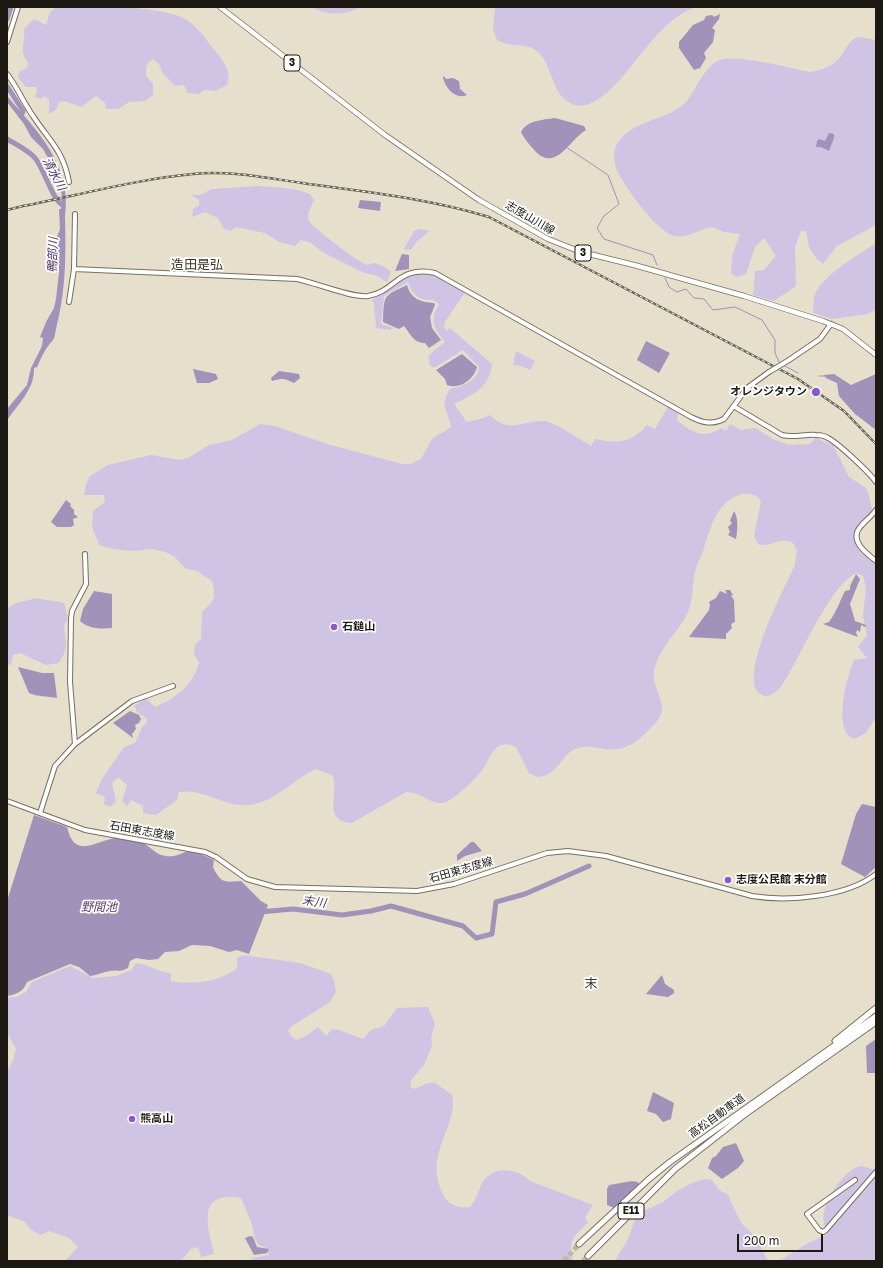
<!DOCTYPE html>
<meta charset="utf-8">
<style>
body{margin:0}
#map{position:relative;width:883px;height:1268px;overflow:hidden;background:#e5dfcc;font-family:"Golos Text",sans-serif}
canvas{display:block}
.frame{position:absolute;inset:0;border:8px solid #1b1912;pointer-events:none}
.scale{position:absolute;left:737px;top:1234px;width:86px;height:18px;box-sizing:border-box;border:2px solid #1b1912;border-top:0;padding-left:5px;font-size:12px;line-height:14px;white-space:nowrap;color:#1b1912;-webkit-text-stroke:3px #fff;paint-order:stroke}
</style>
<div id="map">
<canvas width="883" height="1268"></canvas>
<div class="frame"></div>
<div class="scale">200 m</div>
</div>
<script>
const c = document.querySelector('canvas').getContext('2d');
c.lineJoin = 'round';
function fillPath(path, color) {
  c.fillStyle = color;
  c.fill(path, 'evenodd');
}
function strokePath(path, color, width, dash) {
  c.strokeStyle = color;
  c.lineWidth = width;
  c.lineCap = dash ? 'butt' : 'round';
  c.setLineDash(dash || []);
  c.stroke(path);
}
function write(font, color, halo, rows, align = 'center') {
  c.font = font + ' "Golos Text","Noto Sans JP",sans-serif';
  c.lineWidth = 3.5;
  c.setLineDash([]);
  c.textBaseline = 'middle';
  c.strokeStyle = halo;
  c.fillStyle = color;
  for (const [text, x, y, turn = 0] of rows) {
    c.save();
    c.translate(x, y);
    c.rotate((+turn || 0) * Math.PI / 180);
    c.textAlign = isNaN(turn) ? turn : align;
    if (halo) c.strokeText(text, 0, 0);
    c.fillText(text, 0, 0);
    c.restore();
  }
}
const green = new Path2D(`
 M56,7C88,7 161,4 187,20C199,28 207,41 216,52C224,62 232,71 227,85L215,91L204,90L199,94L188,93L184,85L175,86L162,72L159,64L153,59L148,63L146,68V76L153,84V95L145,101L129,102L118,109H106L105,103L96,96L81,107L64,101L59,102L56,110L49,114V99L44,96L41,99L35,97L37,92L36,87H26L18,77L20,71L27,68L28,62C18,51 26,42 24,29L34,19L46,25L50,12Z
 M311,7H360C343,16 329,16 311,7Z
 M495,7H696C677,13 662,29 649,44C634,61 599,116 572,104C551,95 553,65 538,52C527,42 509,48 497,40L493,29Z
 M858,37L876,40V225L837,246L823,264L817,259L809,247L806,231H801L795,247L796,286L774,301L753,295L755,271L764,270L776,256L764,238L755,247L746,274L736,277L731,273L732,256L740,234L724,232L712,227C700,229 686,239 674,236C657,232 622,184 616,168C614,160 613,151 617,144C631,120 665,121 684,104C696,92 703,66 720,60C738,54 789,68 810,72C822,70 834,66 841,56C846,48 850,40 858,37Z
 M259,186C276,188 294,187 310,194L314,200C311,207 306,214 309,221C312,227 358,262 365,264C369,266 371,263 374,263C380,264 387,268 391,272L387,282L377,276L362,272L324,253L309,242L301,240L295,246L279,242L265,233L236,227L231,231L224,229L218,218L205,212L192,217L193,209L199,205V200L191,195H200L212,189Z
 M421,229L430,231L417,241L411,250L404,249L414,231Z
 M876,243V310L868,314L832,319L813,313C814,308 813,302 814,297C820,276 859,255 876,243Z
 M418,274L437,275L465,292L445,322L444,327L446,331L450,328L492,364C490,387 473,395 454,404L466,421L462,423C472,420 481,420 490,415C510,435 521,420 545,421C552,421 583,441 591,446L595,439C618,444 632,443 647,425L655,429L668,407L678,413L677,421C693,432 703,440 721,428L726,431L730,424L741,430L755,428L775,440L790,445L810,444L815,438L833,445L849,477L865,487L868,492L873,513L860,524L854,540L861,553L876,565V717L866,733L854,739C832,731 847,676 854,660L867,658L858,647L867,635L863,616L866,588L863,576L856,573C828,587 800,660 780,688C775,692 769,699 762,695C734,682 786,585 795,565L797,550L792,542C778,537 769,548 758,544L754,536L761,501C757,495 749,492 742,494C716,501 710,529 703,551C700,559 695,568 694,577C692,588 693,601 688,612C679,631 661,646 655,667C648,688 672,704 657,721C643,737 628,753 604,749C594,747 585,745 575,749C561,755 557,777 537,777L529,773L516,747C510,744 505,743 499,746C491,751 488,762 483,769C476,779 457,797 446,802C435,808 420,791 406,792L352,823C320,820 341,792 332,775L316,769C293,779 275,803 248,805C224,807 204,788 179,792L177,800L156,815L143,813V806L131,800L127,806L122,801L127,785L118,777L112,783L116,802L110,807L104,804L105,797L96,793L102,779L124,747L135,743L142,727L147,722L146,718L138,713L134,706L146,698L155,707C176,698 194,685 199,662L194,655L195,645L201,639L202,612C215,600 216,598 212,581L197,571L186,569L174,556L165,552L152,549L132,551L113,549L99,545C98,539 95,537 94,532C91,525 93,518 93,511L105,502L104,495H84L86,484L90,476L108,465L151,455L180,460L188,458L209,445L232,440L260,424L275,426L327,444L402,464H411L421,459L432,439L451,427C448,410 439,406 450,389C461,387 479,381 479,367L463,350L434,368L430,365L428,356L445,342C436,331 428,319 439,305C434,294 417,309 408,282L384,296L381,323L383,325L394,328L390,330L376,328L374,303L371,301L399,282Z
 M516,351L535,361L530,370L521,366L513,365Z
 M37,598C47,601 54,600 64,603L68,618L64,626L66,644L64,654L59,663L46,665L20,653L13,655L11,665L7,664V609L16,603Z
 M243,955L300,963L331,974L334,980L336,992L330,1002L292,1026L288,1031L290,1035L296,1040L306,1036L318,1027L326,1036L331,1030L336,1029L363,1039L371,1030L384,1026L397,1008L428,1007L435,1024L431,1038L432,1046L424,1065L412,1079L410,1087L415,1089C438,1077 432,1083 452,1094C459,1125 425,1151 441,1190C444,1196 445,1201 452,1204C458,1207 464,1208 470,1207C477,1200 478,1190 483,1182C494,1165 517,1168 530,1181L593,1205L585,1218L588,1223C574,1235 567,1242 573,1261H251L253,1258L269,1255L267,1248L259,1245L255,1239L252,1224L241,1198C195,1191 208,1225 214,1254L201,1257L198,1247L191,1249L181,1261H65L78,1247L69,1238L49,1231L41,1235L31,1230L25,1222L7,1215V1072L13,1060L16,1049L7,1033V998L16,997L26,992L32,982L70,966L93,978L116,976L131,970L136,963C148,964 158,972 171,973V981C191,985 221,982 237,968V958Z
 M861,1166L876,1170V1261H779L803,1246L827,1234C825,1227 822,1219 824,1212C827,1197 845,1169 861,1166Z
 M705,1179L712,1180L719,1190L728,1195L741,1223L755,1236L768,1261H615L628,1239L634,1222L642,1212L663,1202L677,1191L692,1183Z`);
const water = new Path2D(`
 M720,14L719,19L712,28L715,30L713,42L704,53L706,58L700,68L694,70L679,48V42L693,25L704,20L706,16L712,15L714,17Z
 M444,76L446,79L453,78L459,81L460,89L467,95C455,100 446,88 443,78Z
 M7,96C38,132 72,165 65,216C66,257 66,290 56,329C55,333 55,339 52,341C45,349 42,356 37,367L34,368C35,388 18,405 7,420V409L27,385L31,368L42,346L43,338L40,337L46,322L54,308L56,299L59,272L57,237L60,229L59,209H61L62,196L59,183L54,177L48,158L43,149L31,137L24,124L7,102Z
 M555,118L584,126L586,130C570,139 556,172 536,152C530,145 524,139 521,132C527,120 543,120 555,118Z
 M829,133L834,134V138L829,151L821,147H816L817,141L819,139L825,141Z
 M360,200L381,202L380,211L358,208Z
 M402,254L409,255V269L395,271Z
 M407,285C411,299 420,302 434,303L435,305L430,317L432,328L441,340L429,348L425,343C413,343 410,333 404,326L399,329L383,322C384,295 383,296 407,285Z
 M646,341L670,353L659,373L637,360Z
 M462,354L477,367C474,379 460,390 447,385L445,379L436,370Z
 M193,369L216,374L218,379L209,383H197Z
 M279,371L299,374L300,378L294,383C284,378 282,378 272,381L271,378Z
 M834,374L851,385L876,374V430L855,414L839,396L837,383L826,378L824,375Z
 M66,500L71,504L70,506L74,510V514L78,517L73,519L74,525L71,527H57L51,522Z
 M734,511C738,517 738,529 736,539L728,535L730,532L728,527L732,523L730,521Z
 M856,574L860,579L850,604L855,621L866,625L865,627L861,625L860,632L857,630L856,633L858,637L823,624L829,622C837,611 839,603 845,591L850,590V586Z
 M725,590H730L733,595L731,596L734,600C734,604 735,620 735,622L731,624L732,628L726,634V639L689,637L709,610L710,605L709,602L716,598L720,591L727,594Z
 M94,591L112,594V628C101,629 89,629 80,621L83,609Z
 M18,667L42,673H54L57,698C47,696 38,697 29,693Z
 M130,711L139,715L141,719L139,723L135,725L136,729L132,734L133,738L113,723Z
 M862,804L876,807V867L865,877L841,864L856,814Z
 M34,815L67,827C69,834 71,842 78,845C88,850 107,837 120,838C126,839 136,840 141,842C154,848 156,858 174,856C180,855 186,851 192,850L214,860L213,867C221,884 225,882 241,881L261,901L268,905L249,954L237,950L229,952L210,946L192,945L179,951L165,952L158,959L149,960L136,958L130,961L128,968C118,973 119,969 110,971C103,972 98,975 90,976L79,967L70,964L27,982C23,992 17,994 7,996V901Z
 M471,842H474L482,851L465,856L457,861V855Z
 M662,975L665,984L674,990V993L668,997L646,994Z
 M876,1039V1073H867L866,1046Z
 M653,1092L674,1103L671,1119L663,1122L656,1114L647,1111Z
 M736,1143L744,1161L738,1168L722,1179L708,1168L712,1158L716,1156L723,1147Z
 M632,1181L638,1182L640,1190L619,1210L607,1205V1189L609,1185Z
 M250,1236L253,1237L257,1247L269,1249L267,1253L254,1255L245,1238Z`);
const stream = new Path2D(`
 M566,147L608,175L619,204L604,216L597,228L604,239L653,255L657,265
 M665,278L669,287L677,292L686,289L694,298L704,299L713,310L735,307L762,320L775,340V353L780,364
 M783,365L798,373
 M819,376H825`);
const river = new Path2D(`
 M7,19L11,7
 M7,86L23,111L21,116
 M7,139C17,145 28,150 35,158C44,168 53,202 63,205
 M259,912L293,909L342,915L371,911L391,906L463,926L476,938L492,934L496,902L525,894L589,866`);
const highwayTunnel = new Path2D(`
 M564,1261L579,1244
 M583,1261L588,1256`);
const secondary = new Path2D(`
 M7,42L18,7
 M7,74C18,88 23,102 33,116C50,142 63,150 69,182
 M74,269L297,279C316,283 352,298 368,296C395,292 398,265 435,273L691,417C703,423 712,425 724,419L747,388L769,372
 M69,302L74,269L75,214
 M789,360L820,339L831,324
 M735,407L782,435C793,438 805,434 816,435C820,435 825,436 828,438C838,443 870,473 876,482
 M876,510C872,516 866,520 861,526C848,540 866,553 876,561
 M75,744L70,682L71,619L72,611L86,584L85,554
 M7,801L85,830L205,852L216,857L247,879L275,887L417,891L454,884L547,853L568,851L606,856L752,896C788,902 847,897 876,874
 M40,813L55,766L75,744L132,701L173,686
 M855,1180L807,1214L819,1230L823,1232L826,1230L876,1172`);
const primary = new Path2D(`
 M220,7L385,135L479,200L548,239L581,252L634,265L744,296L823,321L843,329L876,355`);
const highway = new Path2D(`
 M835,1041L876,1008
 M579,1244L649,1179L670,1162L876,1016
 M588,1256L675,1169L744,1115L876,1022`);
const rail = new Path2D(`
 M7,210L23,206C79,195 138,179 193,174C229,170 266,178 302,183C365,192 428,198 489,217L798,379L844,411L876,444`);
const secondaryBridge = new Path2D(`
 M769,372L789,360`);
const markers = [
 [816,392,5,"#8e57ce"],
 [334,627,4,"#8e57ce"],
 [728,880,4,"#8e57ce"],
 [132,1119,4,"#8e57ce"]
];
const shields = [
 [292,63,16],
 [583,253,16],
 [631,1211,26]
];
const shieldNames = [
 ["3",292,63],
 ["3",583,253],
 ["E11",631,1211]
];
const streetNames = [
 ["志度山川線",530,218,30],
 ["石田東志度線",142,831,10],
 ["石田東志度線",461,870,-16],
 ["高松自動車道",717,1116,-36]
];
const poiNames = [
 ["オレンジタウン",807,392,"right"],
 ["石鎚山",342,627],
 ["志度公民館 末分館",736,880],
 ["熊高山",140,1119]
];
const waterNames = [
 ["清水川",54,174,62],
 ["鴨部川",53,255,-88],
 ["末川",314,902,8],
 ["野間池",99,907]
];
const quarterNames = [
 ["造田是弘",197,265],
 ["末",591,984]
];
fillPath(green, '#d0c4e5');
fillPath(water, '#a192b9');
strokePath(stream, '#a192b9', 1);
strokePath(river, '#a192b9', 5);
strokePath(highwayTunnel, '#bdb7a7', 5, [5, 2.5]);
strokePath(secondary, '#76705f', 6);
strokePath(primary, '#76705f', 6);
strokePath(highway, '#76705f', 7);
strokePath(secondary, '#fff', 4);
strokePath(primary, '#fff', 4.5);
strokePath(highway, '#fff', 5);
strokePath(rail, '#676458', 2.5);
strokePath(rail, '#fff', 1, [3]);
strokePath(secondaryBridge, '#76705f', 6, []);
strokePath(secondaryBridge, '#fff', 4);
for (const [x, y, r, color] of markers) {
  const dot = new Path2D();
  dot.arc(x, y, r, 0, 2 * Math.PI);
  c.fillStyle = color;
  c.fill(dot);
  strokePath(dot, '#fff', 1.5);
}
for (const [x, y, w] of shields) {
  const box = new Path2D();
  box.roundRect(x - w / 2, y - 8, w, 16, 3);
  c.fillStyle = '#fff';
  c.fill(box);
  strokePath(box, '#1b1912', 1);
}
write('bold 10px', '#1b1912', null, shieldNames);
write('11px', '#1b1912', '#fff', streetNames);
write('bold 11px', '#1b1912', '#fff', poiNames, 'left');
write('italic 12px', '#4d376a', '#fff', waterNames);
write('13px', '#3c3727', '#fff', quarterNames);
</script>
